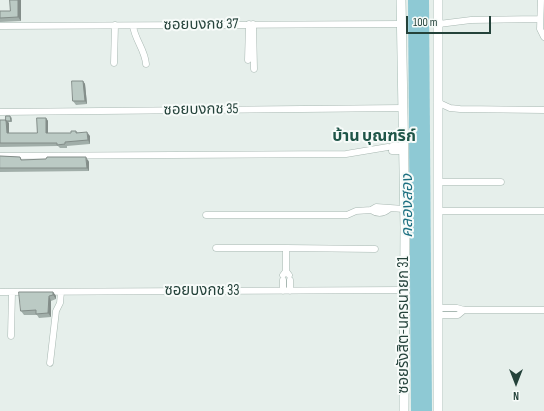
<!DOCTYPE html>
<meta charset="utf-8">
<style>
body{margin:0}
#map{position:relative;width:544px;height:411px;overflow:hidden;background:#e6efeb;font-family:"Sofia Sans Condensed",sans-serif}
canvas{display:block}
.north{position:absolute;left:496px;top:363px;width:40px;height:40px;-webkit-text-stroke:3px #f7fbf9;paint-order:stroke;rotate:180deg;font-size:11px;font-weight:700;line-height:16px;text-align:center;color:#24423a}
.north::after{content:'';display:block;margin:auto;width:14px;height:18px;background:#24423a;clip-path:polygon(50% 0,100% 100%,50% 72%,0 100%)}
.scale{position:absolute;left:406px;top:16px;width:85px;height:18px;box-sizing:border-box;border:2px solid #24423a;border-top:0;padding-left:5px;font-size:12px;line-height:14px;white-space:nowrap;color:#24423a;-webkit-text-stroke:3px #f7fbf9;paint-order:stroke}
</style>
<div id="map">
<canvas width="544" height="411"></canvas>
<div class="north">N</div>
<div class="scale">100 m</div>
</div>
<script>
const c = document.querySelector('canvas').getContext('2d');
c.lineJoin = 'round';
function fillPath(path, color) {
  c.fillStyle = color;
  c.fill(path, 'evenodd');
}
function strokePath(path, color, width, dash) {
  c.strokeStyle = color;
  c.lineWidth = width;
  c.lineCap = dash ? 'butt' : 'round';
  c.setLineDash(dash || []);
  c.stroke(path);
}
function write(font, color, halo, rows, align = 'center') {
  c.font = font + ' "Sofia Sans Condensed","Noto Sans Thai",sans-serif';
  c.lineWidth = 4;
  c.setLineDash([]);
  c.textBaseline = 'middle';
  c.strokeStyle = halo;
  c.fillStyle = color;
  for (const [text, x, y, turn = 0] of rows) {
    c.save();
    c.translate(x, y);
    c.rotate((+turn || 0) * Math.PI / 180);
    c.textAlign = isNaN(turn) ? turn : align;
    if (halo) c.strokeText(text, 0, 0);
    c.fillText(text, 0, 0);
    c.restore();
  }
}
const water = new Path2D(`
 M408,0H429L432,411H411Z`);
const street = new Path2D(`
 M541,0L540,29L544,37
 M253,24L254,69
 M439,24L471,20L539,19
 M0,26L401,24
 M133,26C135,40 145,50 146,64
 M248,60L249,24
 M114,63L115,25
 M437,102L450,108L460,109L544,110
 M0,112L403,108
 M392,146H403
 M392,151H403
 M0,156L346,154L388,147
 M438,182H501
 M371,210C377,214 383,214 389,209
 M438,211H544
 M206,215H347L356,211L371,210L376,207L404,209
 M216,248H286
 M286,271V248L375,249
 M283,275L286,271L289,275
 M290,280V291
 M283,291V280
 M0,292L404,290
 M439,308H457L464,310H544
 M439,315H458L464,310
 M11,336L12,292
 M50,363L56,311L60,303L61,292`);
const secondary = new Path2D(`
 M401,0L405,227L404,411
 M438,0V411`);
const wall = new Path2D(`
 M10,0H21V21L0,22V11H10Z
 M83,81L85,84L87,104L76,105L73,101Z
 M10,116L12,118V122H8L9,123V133H37L46,118L48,121V133H71L76,131L78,133L90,136V144L67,146V148H60L58,146L0,147V120H6Z
 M0,156L20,157L22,160H88L89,162V171L0,172Z
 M53,292L56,296V299L51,301V317L39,318L37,315H24L21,311Z`);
const shadedWall = new Path2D(`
 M18,0H21V21L18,17Z
 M83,81L85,84L87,104L85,101Z
 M46,118L48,121V136L46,133Z
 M6,120L9,123V136L7,133Z
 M87,132L90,136V144L88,140Z
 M86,157L89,162V171L87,168Z
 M53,292L56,296V299L53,295Z
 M49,296L51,301V317L48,313Z`);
const building = new Path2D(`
 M10,0H18V17L0,18V11H10Z
 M72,81H83L85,101H73Z
 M6,116H10L11,121H6Z
 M37,118H46V133H71V131H76V133L87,132L88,140L65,142V144L57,145V143H0V120H6L7,133H37Z
 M0,156L20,157L21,160L46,159L47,157H86V159L87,168H0Z
 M19,292H53V295L49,296L48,313L36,314V310L21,311Z`);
const streetNames = [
 ["ซอยบงกช 37",201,25,-1],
 ["ซอยบงกช 35",201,110,-1],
 ["ซอยบงกช 33",202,291],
 ["ซอยรังสิต-นครนายก 31",404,325,-90]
];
const neighbourhoodNames = [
 ["บ้าน บุณฑริก์",374,137]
];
const waterNames = [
 ["คลองสอง",408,206,-90]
];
fillPath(water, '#8ec9d4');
strokePath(street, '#a8b8b2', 7);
strokePath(secondary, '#a4bbb3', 10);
strokePath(street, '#fff', 6);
strokePath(secondary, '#fff', 9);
fillPath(wall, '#a1aea9');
fillPath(shadedWall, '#838d89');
fillPath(building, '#bbcac4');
strokePath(building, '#838d89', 1);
write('15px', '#24423a', '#f7fbf9', streetNames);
write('bold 16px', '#1f5548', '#f7fbf9', neighbourhoodNames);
write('italic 16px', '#1c6f80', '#f7fbf9', waterNames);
</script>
